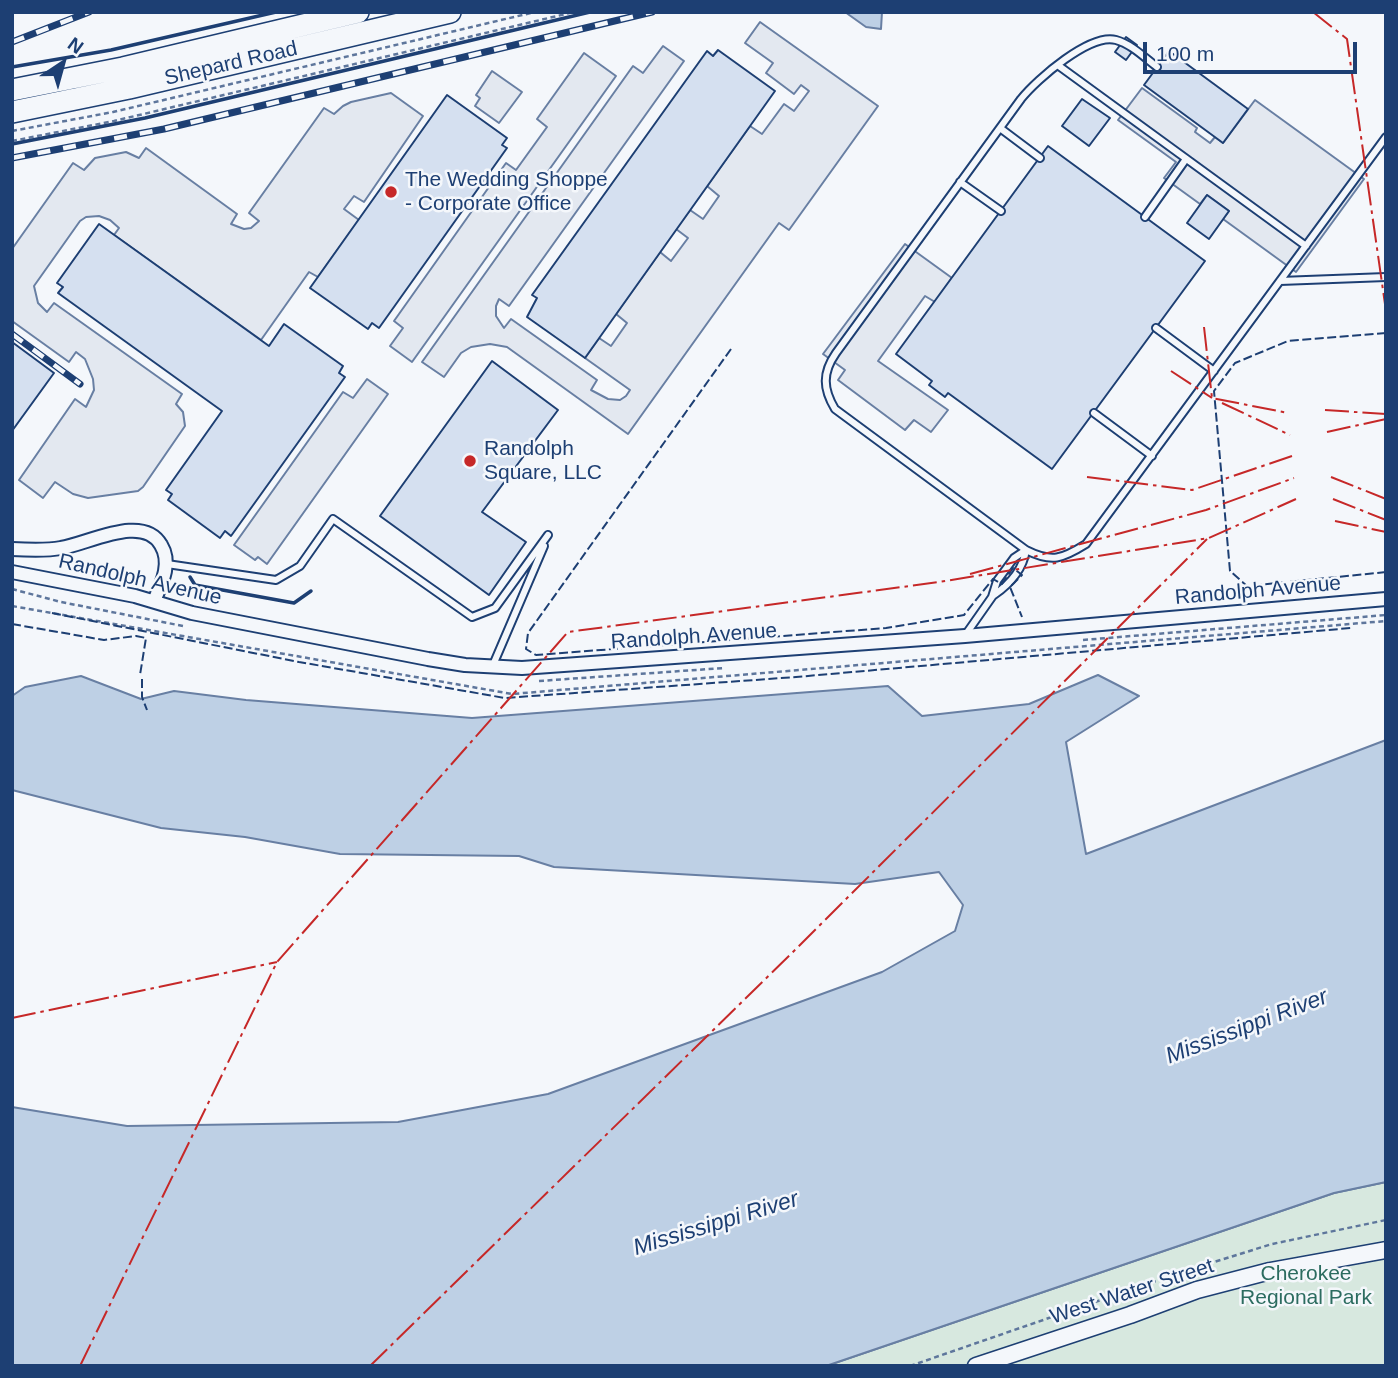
<!DOCTYPE html>
<style>
body{margin:0}
#map{position:relative;width:1398px;height:1378px;overflow:hidden;background:#f4f7fb;font-family:Helvetica,sans-serif}
canvas{display:block}
.frame{position:absolute;inset:0;border:14px solid #1d3f73;pointer-events:none}
.north{position:absolute;left:28px;top:28px;width:70px;height:70px;-webkit-text-stroke:5px #f4f7fb;paint-order:stroke;rotate:36deg;font-size:19px;font-weight:700;line-height:28px;text-align:center;color:#1d3f73}
.north::after{content:'';display:block;margin:auto;width:24px;height:32px;background:#1d3f73;clip-path:polygon(50% 0,100% 100%,50% 72%,0 100%)}
.scale{position:absolute;left:1143px;top:42px;width:214px;height:32px;box-sizing:border-box;border:4px solid #1d3f73;border-top:0;padding-left:9px;font-size:21px;line-height:24px;white-space:nowrap;color:#1d3f73;-webkit-text-stroke:5px #f4f7fb;paint-order:stroke}
</style>
<div id="map">
<canvas width="1398" height="1378"></canvas>
<div class="frame"></div>
<div class="north">N</div>
<div class="scale">100 m</div>
</div>
<script>
const c = document.querySelector('canvas').getContext('2d');
c.lineJoin = 'round';
function fillPath(path, color) {
  c.fillStyle = color;
  c.fill(path, 'evenodd');
}
function strokePath(path, color, width, dash) {
  c.strokeStyle = color;
  c.lineWidth = width;
  c.lineCap = dash ? 'butt' : 'round';
  c.setLineDash(dash || []);
  c.stroke(path);
}
function write(font, color, halo, rows, align = 'center') {
  c.font = font + ' Helvetica,sans-serif';
  c.lineWidth = 5;
  c.setLineDash([]);
  c.textBaseline = 'middle';
  c.strokeStyle = halo;
  c.fillStyle = color;
  for (const [text, x, y, turn = 0] of rows) {
    c.save();
    c.translate(x, y);
    c.rotate((+turn || 0) * Math.PI / 180);
    c.textAlign = isNaN(turn) ? turn : align;
    if (halo) c.strokeText(text, 0, 0);
    c.fillText(text, 0, 0);
    c.restore();
  }
}
const green = new Path2D(`
 M1386,1182V1366H826L1334,1193Z`);
const parking = new Path2D(`
 M760,22L878,106L789,230L779,223L628,434L507,347L490,344L471,347L461,353L444,377L422,362L633,66L643,73L663,46L684,61L509,306L499,299L496,306V316L504,328L511,319L597,380L591,390L608,399L620,400L626,396L630,390L585,358L599,338L611,346L627,323L616,314L660,252L671,261L688,238L676,229L690,210L703,219L719,196L707,186L750,126L762,134L784,104L794,111L809,91L801,85L794,94L766,73L773,63L745,43Z
 M584,53L616,76L412,362L390,346L403,328L394,321L506,163L516,170L547,127L537,119Z
 M492,71L522,92L499,123L475,106L480,98L476,95Z
 M1142,88L1197,128L1195,132L1210,143L1215,137L1223,143L1255,100L1364,179L1296,272L1223,219L1229,211L1207,195L1200,204L1164,178L1176,162L1118,120Z
 M391,93L423,116L364,202L354,196L344,209L359,220L318,277L309,272L261,340L114,235L119,228L110,220L99,216L86,217L80,221L34,286L38,303L47,312L54,303L182,394L176,404L183,412L185,426L143,487L138,491L88,498L73,494L55,482L43,498L19,480L75,399L86,407L94,390L93,379L85,359L76,352L69,362L12,321V249L73,163L84,170L95,158L126,152L139,158L146,148L237,214L231,224L244,229L251,228L259,221L249,213L324,108L334,114L343,106L351,102Z
 M905,244L952,278L935,302L925,296L878,361L948,410L931,432L914,420L905,430L838,380L845,370L823,354Z
 M367,379L388,394L267,564L258,557L255,560L234,545L343,392L353,398Z`);
const water = new Path2D(`
 M845,12H882L881,29L866,27Z
 M1098,675L1139,696L1066,742L1086,854L1386,740V1182L1334,1193L826,1366H12V1107L127,1126L398,1122L548,1094L882,972L955,931L963,905L939,872L855,884L554,867L519,856L340,854L245,837L161,828L12,790V696L25,687L81,676L141,699L174,691L246,700L472,718L888,686L922,716L1029,704Z`);
const building = new Path2D(`
 M1126,37L1137,45L1126,60L1115,52Z
 M718,50L775,91L585,358L527,317L537,298L532,295L707,51L713,56Z
 M1169,51L1248,109L1223,143L1144,85Z
 M447,95L507,138L502,145L507,148L379,328L372,323L368,329L310,288Z
 M1082,99L1110,118L1089,146L1062,126Z
 M1048,146L1205,261L1052,469L948,393L945,397L929,385L932,381L896,354Z
 M1207,195L1229,211L1209,239L1187,223Z
 M99,224L269,346L284,324L343,366L339,373L345,377L231,536L225,531L220,538L168,500L172,494L166,490L222,411L58,293L63,287L57,283Z
 M12,342L54,373L12,431Z
 M492,361L558,410L482,512L526,542L489,595L380,516Z`);
const path = new Path2D(`
 M12,131L113,112L535,12
 M12,141L114,121L574,12
 M12,589L61,602L183,626
 M12,606L512,694L1386,621
 M1083,640L1386,615
 M539,681L724,668
 M910,1366L1182,1272L1272,1244L1386,1220`);
const service = new Path2D(`
 M1059,66L1306,246
 M1157,67C1145,58 1131,44 1116,40C1090,33 1037,79 1021,99L836,353C822,373 823,389 835,409L1026,550C1052,563 1062,559 1086,544L1386,137
 M1000,128L1040,158
 M960,182L1001,211
 M1145,217L1186,159
 M1280,281L1386,277
 M1156,328L1214,371
 M1094,413L1152,456
 M167,564L276,580L300,566L333,519L472,617L495,608L548,535
 M994,595C1010,584 1023,569 1026,550
 M966,634L992,597L997,581L1014,558L1026,550
 M493,665L544,546`);
const minor = new Path2D(`
 M12,549C28,550 45,551 61,548C88,544 143,513 161,545C172,563 162,583 154,601
 M12,572L135,596L192,613L428,659L465,665L522,668L965,636L1386,599`);
const tertiary = new Path2D(`
 M976,1366L1130,1315L1197,1290L1270,1271L1386,1250`);
const trunk = new Path2D(`
 M12,90L123,68L358,12
 M12,112L129,88L450,12`);
const rail = new Path2D(`
 M12,42L89,12
 M12,158L164,129L652,12
 M12,334L80,384`);
const fence = new Path2D(`
 M1386,333L1288,341L1235,363L1214,391L1230,571L1247,586L1386,572
 M731,349L528,633L526,649L536,655L886,628L964,615L993,579L1002,584L1013,568L1022,575L1010,587L1022,617
 M52,613L299,662L505,698L796,677L1351,628
 M12,624L104,640L136,636L146,638L140,675
 M142,679V697L147,710`);
const wall = new Path2D(`
 M12,67L111,50L276,12
 M12,144L145,118L590,12
 M190,577L195,585L294,603L311,591`);
const power = new Path2D(`
 M1313,12L1347,39L1386,311
 M1204,327L1212,398L1288,413
 M1171,371L1212,398
 M1222,403L1290,435
 M1325,410L1386,414
 M1327,432L1386,419
 M1087,477L1192,490L1292,456
 M1331,477L1386,499
 M1333,499L1386,520
 M1335,521L1386,532
 M970,574L1206,510L1294,478
 M12,1018L277,962
 M80,1366L277,962L568,632L939,582L1209,538L1296,499
 M370,1366L797,948L1207,539`);
const markers = [
 [391,192,7,"#c62828"],
 [470,461,7,"#c62828"]
];
const streetNames = [
 ["Shepard Road",231,64,-13],
 ["Randolph Avenue",140,580,13],
 ["Randolph Avenue",1258,591,-5],
 ["Randolph Avenue",694,637,-4],
 ["West Water Street",1132,1292,-18]
];
const poiNames = [
 ["The Wedding Shoppe",405,180],
 ["- Corporate Office",405,204],
 ["Randolph",484,449],
 ["Square, LLC",484,473]
];
const parkNames = [
 ["Cherokee",1306,1274],
 ["Regional Park",1306,1298]
];
const waterNames = [
 ["Mississippi River",1247,1027,-21],
 ["Mississippi River",716,1224,-17]
];
fillPath(green, '#d7e8df');
strokePath(green, '#687fa3', 2);
fillPath(parking, '#e3e8f0');
strokePath(parking, '#687fa3', 2);
fillPath(water, '#bed0e5');
strokePath(water, '#687fa3', 2);
fillPath(building, '#d5e0f0');
strokePath(building, '#1d3f73', 2);
strokePath(service, '#1d3f73', 10);
strokePath(minor, '#1d3f73', 16);
strokePath(tertiary, '#1d3f73', 19);
strokePath(trunk, '#1d3f73', 24);
strokePath(path, '#5e769c', 2.5, [5, 3.5]);
strokePath(service, '#f4f7fb', 6);
strokePath(minor, '#f4f7fb', 12);
strokePath(tertiary, '#f4f7fb', 16);
strokePath(trunk, '#f4f7fb', 21);
strokePath(rail, '#1d3f73', 7);
strokePath(rail, '#f4f7fb', 4.5, [13]);
strokePath(fence, '#1d3f73', 2, [9, 3.5]);
strokePath(wall, '#1d3f73', 3.5);
strokePath(power, '#c62828', 2, [24, 5, 3.5, 5]);
for (const [x, y, r, color] of markers) {
  const dot = new Path2D();
  dot.arc(x, y, r, 0, 2 * Math.PI);
  c.fillStyle = color;
  c.fill(dot);
  strokePath(dot, '#f4f7fb', 2.5);
}
write('21px', '#1d3f73', '#f4f7fb', streetNames);
write('21px', '#1d3f73', '#f4f7fb', poiNames, 'left');
write('21px', '#2c6c60', '#f4f7fb', parkNames);
write('italic 23px', '#1d3f73', '#f4f7fb', waterNames);
</script>
